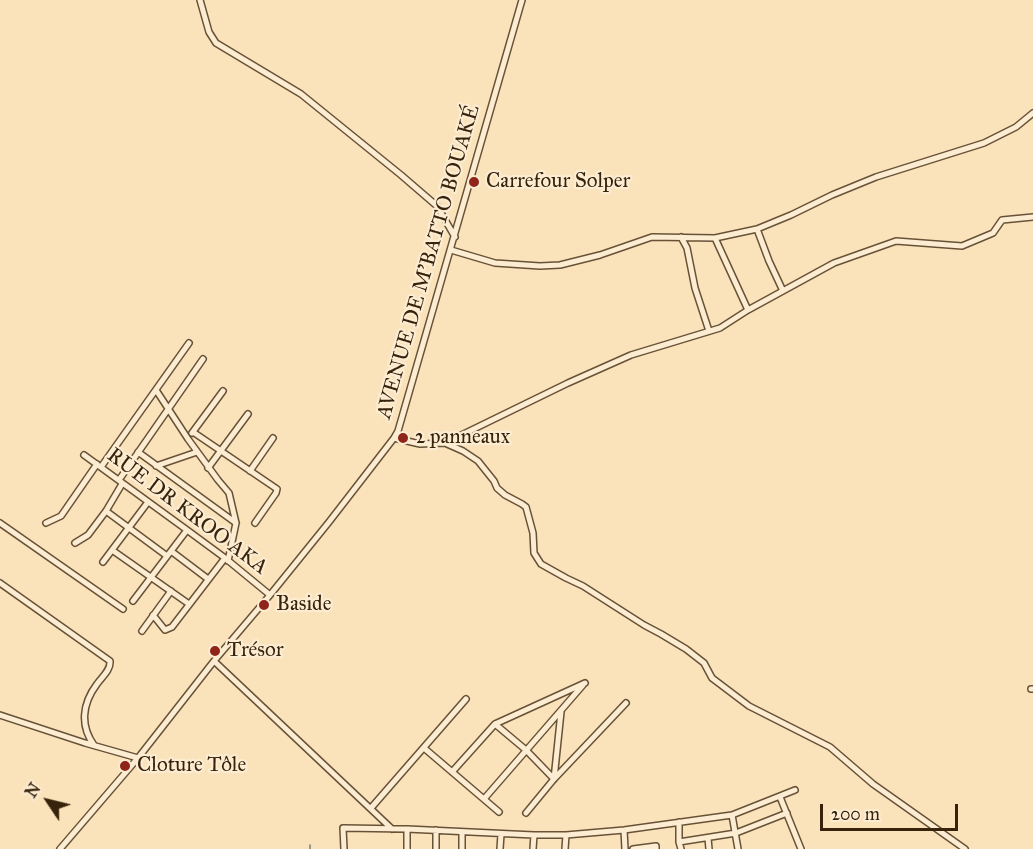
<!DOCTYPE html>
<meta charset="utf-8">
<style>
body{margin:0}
#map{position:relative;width:1033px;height:849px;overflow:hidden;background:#fae2ba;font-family:"IM FELL Great Primer",serif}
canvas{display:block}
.north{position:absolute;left:18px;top:771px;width:60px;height:60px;-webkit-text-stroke:4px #fcecd2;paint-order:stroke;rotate:305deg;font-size:16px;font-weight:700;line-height:24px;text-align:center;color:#37220b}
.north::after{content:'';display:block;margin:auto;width:21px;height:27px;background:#37220b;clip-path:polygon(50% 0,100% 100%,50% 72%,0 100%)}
.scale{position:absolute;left:820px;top:804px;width:138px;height:27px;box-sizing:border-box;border:3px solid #37220b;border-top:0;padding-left:8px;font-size:18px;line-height:21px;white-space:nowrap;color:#37220b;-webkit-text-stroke:4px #fcecd2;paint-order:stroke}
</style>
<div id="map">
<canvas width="1033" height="849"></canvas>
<div class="north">N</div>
<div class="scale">200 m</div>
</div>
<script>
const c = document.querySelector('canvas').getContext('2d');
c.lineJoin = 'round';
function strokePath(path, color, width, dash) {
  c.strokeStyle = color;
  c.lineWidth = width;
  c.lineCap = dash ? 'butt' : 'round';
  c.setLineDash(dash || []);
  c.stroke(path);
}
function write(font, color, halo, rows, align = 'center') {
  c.font = font + ' "IM FELL Great Primer",serif';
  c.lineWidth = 4.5;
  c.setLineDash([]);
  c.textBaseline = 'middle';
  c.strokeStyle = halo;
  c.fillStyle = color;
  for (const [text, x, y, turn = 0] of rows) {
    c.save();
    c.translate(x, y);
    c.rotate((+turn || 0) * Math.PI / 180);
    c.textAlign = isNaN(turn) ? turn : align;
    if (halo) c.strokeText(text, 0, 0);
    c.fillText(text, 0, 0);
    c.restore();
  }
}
const stream = new Path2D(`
 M310,849V845`);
const minor = new Path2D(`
 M200,0L209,32L216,43L301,94L401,175L437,206L455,237
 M757,229L769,261L783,291
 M681,237L687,248L695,288L709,331
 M715,238L748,310
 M451,250L495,263L540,266L560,265L600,255L652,237L715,238L757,229L791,215L832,195L876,177L984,143L1016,127L1033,113
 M156,390L188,439L218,480L229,493L236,523L228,561
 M193,432L277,489L276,493L255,523
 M192,433L223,391
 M394,438L420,444L445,443L568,383L631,355L720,328L748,310L834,263L896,241L962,246L993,233L1002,220L1033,217
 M445,443L463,451L478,461L494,481L497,488L505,495L522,504L526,507L533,533L534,553L541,564L566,578L583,586L644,625L661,634L686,649L704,663L712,678L749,706L830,747L873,784L965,849
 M138,452L236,523
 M84,455L187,530L225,558L270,595
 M156,466L197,452
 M101,467L189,343
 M208,468L248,414
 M250,471L273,438
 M119,480L203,359
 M106,511L167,556
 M0,523L123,609
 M46,523L61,516L97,464
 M75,543L88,535L106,511L122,484
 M112,550L189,604
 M171,551L208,579
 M103,562L148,502
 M0,583L110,661C111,670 102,677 97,684C82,704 80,726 94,745
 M133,601L187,530
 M153,615L165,630L172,627L225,558
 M142,631L171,591
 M214,661L392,829
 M1031,689H1033
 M0,715L85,743L138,758
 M495,724L526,750L554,779
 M424,748L499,812
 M452,772L495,724L585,683
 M554,779L561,712
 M780,797L801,849
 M484,799L583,685
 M371,808L466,699
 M526,813L554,779L626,703
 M732,815L738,849
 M679,822V842L681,849
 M624,830L625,849
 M708,838L709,849
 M679,842L736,833L787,813
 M60,849L138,758L214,661L270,595L329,522L394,438L398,431L522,0
 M344,849L343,828L407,829L534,835H566L624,830L732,815L795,790
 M407,849V829
 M436,849V830
 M462,849V832
 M500,849L501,834
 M533,849L534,835
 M565,849L566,835
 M633,849L656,846V849`);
const markers = [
 [474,182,6,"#8f2418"],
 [403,438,6,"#8f2418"],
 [264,605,6,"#8f2418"],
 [215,651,6,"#8f2418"],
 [125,766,6,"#8f2418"]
];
const poiNames = [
 ["Carrefour Solper",486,182],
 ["2 panneaux",415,438],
 ["Baside",276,605],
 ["Trésor",227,651],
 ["Cloture Tôle",137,766]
];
const streetNames = [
 ["AVENUE DE M'BATTO BOUAKÉ",429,262,-74],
 ["RUE DR KROO AKA",187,512,37]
];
strokePath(stream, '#787e75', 1.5);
strokePath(minor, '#685237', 8);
strokePath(minor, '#fcecd2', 5);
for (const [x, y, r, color] of markers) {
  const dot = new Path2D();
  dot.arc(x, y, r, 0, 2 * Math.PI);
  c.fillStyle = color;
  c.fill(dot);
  strokePath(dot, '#fcecd2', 2);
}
write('21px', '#37220b', '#fcecd2', poiNames, 'left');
write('21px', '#37220b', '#fcecd2', streetNames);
</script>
